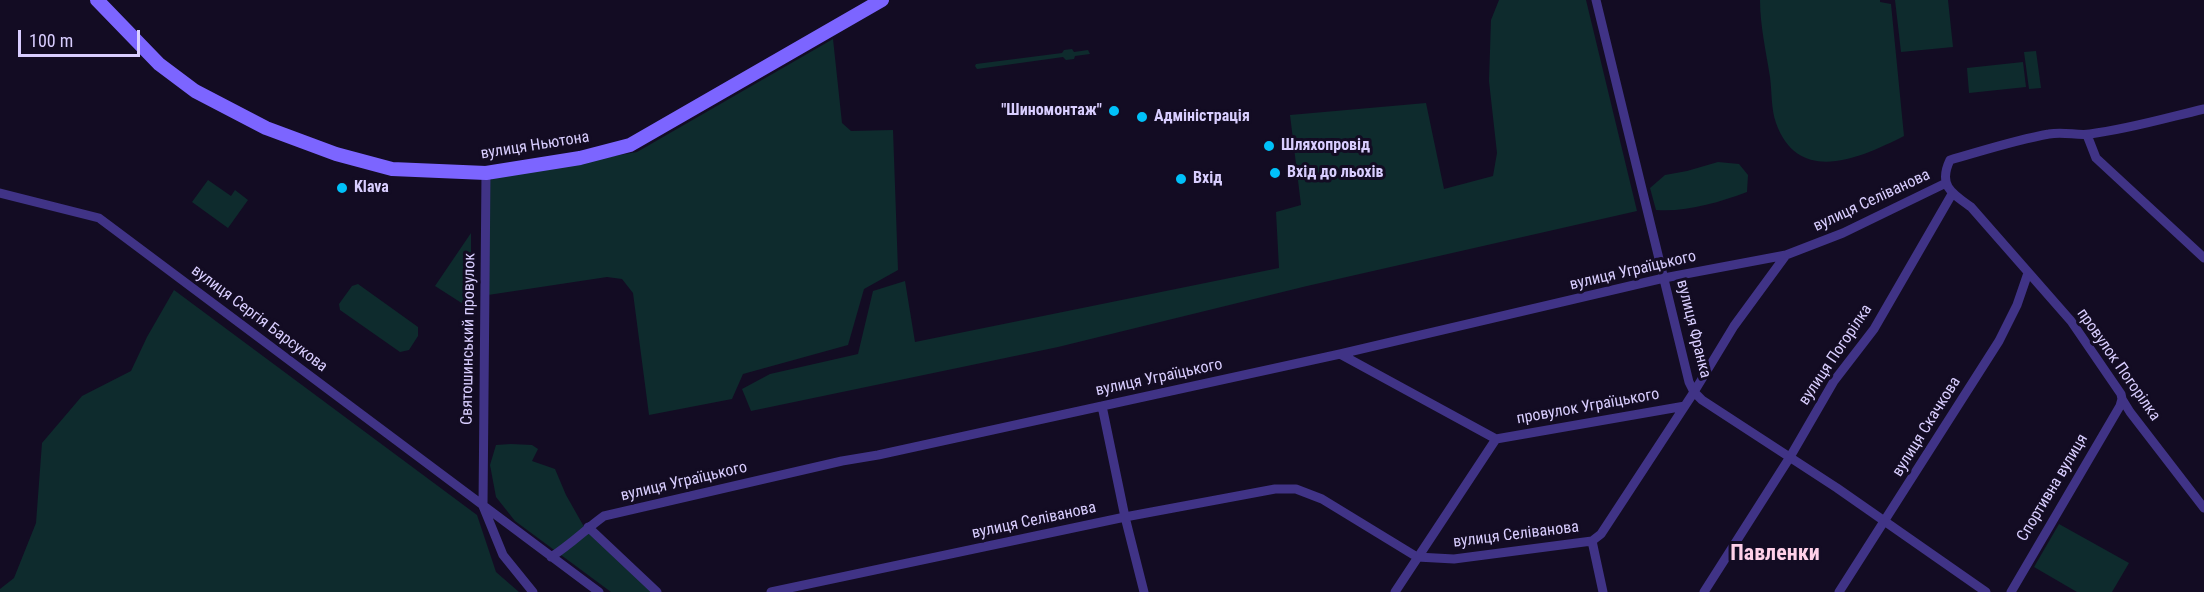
<!DOCTYPE html>
<meta charset="utf-8">
<style>
body{margin:0}
#map{position:relative;width:2204px;height:592px;overflow:hidden;background:#130c23;font-family:"Roboto Condensed",sans-serif}
canvas{display:block}
.scale{position:absolute;left:18px;top:30px;width:122px;height:27px;box-sizing:border-box;border:3px solid #d9ceff;border-top:0;padding-left:8px;font-size:18px;line-height:21px;white-space:nowrap;color:#d9ceff;-webkit-text-stroke:4px #130c23;paint-order:stroke}
</style>
<div id="map">
<canvas width="2204" height="592"></canvas>
<div class="scale">100 m</div>
</div>
<script>
const c = document.querySelector('canvas').getContext('2d');
c.lineJoin = 'round';
function fillPath(path, color) {
  c.fillStyle = color;
  c.fill(path, 'evenodd');
}
function strokePath(path, color, width, dash) {
  c.strokeStyle = color;
  c.lineWidth = width;
  c.lineCap = dash ? 'butt' : 'round';
  c.setLineDash(dash || []);
  c.stroke(path);
}
function write(font, color, halo, rows, align = 'center') {
  c.font = font + ' "Roboto Condensed",sans-serif';
  c.lineWidth = 6;
  c.setLineDash([]);
  c.textBaseline = 'middle';
  c.strokeStyle = halo;
  c.fillStyle = color;
  for (const [text, x, y, turn = 0] of rows) {
    c.save();
    c.translate(x, y);
    c.rotate((+turn || 0) * Math.PI / 180);
    c.textAlign = isNaN(turn) ? turn : align;
    if (halo) c.strokeText(text, 0, 0);
    c.fillText(text, 0, 0);
    c.restore();
  }
}
const green = new Path2D(`
 M1499,0H1586L1637,211L1307,286L1058,347L751,411L742,389L770,374L858,354L873,291L905,281L915,342L1279,268L1276,212L1301,205L1290,115L1426,103L1444,189L1493,176L1497,153L1489,81L1491,20Z
 M1760,0H1880V2L1891,4L1904,136C1862,157 1799,187 1776,123C1771,109 1772,92 1770,77C1766,52 1760,25 1760,0Z
 M1895,0H1948L1953,47L1901,52Z
 M833,39L842,123L851,131L893,130L898,270L864,289L848,345L743,374L732,399L649,415L633,293L622,279L607,277L488,295L489,181L497,176L637,152Z
 M1072,49L1074,52L1088,50L1090,54L1075,56L1074,59L1066,60L1063,57L977,69L975,66L976,64L1062,53L1064,50Z
 M2036,51L2041,88L2029,89L2024,52Z
 M2023,62L2026,87L1969,93L1967,68Z
 M1718,162L1739,164L1748,175L1747,192C1717,203 1687,212 1656,210L1650,188L1665,175L1687,171Z
 M208,180L231,196L235,190L248,200L228,228L192,202Z
 M471,233V309L435,286Z
 M358,284L418,327V336L409,350L400,352L340,310L339,304L352,286Z
 M174,290L477,515L496,572L519,592H0V589L14,578L36,523L42,443L82,396L131,371L147,337Z
 M511,444L532,445L538,449L532,461L555,469L566,495L583,525L656,592H611L515,521L496,497L490,465L496,445Z
 M2059,524L2129,563L2112,592H2077L2034,567Z`);
const street = new Path2D(`
 M1596,0L1689,382L1694,392L1702,400L1837,488L1986,592
 M2204,109C2166,118 2129,129 2090,134C2077,136 2064,131 2049,134C2015,140 1982,151 1950,160C1938,185 1951,193 1971,207L2071,321L2121,394L2122,399L2130,412L2204,508
 M2087,135L2096,158L2204,258
 M486,173L483,506L503,555L533,592
 M0,193L99,218L599,592
 M1340,354L1496,439L1395,592
 M1102,406L1125,517L1144,592
 M1496,439L1685,406
 M588,527L657,592
 M1592,541L1603,592
 M551,557C570,545 586,529 604,516L842,461L878,455L1340,354L1664,278L1786,255
 M771,592L1125,517L1275,489H1296L1322,499L1417,557L1454,559L1592,541L1601,534L1694,392L1734,326L1786,255L1843,233L1946,183
 M1704,592L1790,457L1834,381L1874,329L1952,194
 M1839,592L1999,341L2017,305L2028,273
 M2011,592L2120,406L2122,399`);
const secondary = new Path2D(`
 M97,0L159,64L195,91L266,128L336,154L392,169L486,173L580,158L630,145L882,0`);
const markers = [
 [1114,111,6,"#00c1f9"],
 [1142,117,6,"#00c1f9"],
 [1269,146,6,"#00c1f9"],
 [1275,173,6,"#00c1f9"],
 [1181,179,6,"#00c1f9"],
 [342,188,6,"#00c1f9"]
];
const poiNames = [
 ["\"Шиномонтаж\"",1102,111,"right"],
 ["Адміністрація",1154,117],
 ["Шляхопровід",1281,146],
 ["Вхід до льохів",1287,173],
 ["Вхід",1193,179],
 ["Klava",354,188]
];
const streetNames = [
 ["вулиця Ньютона",535,146,-9],
 ["вулиця Селіванова",1872,201,-25],
 ["вулиця Уграїцького",1633,271,-13],
 ["вулиця Сергія Барсукова",259,319,37],
 ["вулиця Франка",1693,329,76],
 ["Святошинський провулок",469,339,-89],
 ["вулиця Погорілка",1836,355,-56],
 ["провулок Погорілка",2118,365,55],
 ["вулиця Уграїцького",1159,378,-12],
 ["провулок Уграїцького",1588,407,-10],
 ["вулиця Скачкова",1927,427,-58],
 ["вулиця Уграїцького",684,482,-13],
 ["Спортивна вулиця",2053,488,-59],
 ["вулиця Селіванова",1034,521,-12],
 ["вулиця Селіванова",1516,535,-7]
];
const districtNames = [
 ["Павленки",1775,554]
];
fillPath(green, '#0e2b2d');
strokePath(street, '#403386', 9);
strokePath(secondary, '#7c65ff', 14);
for (const [x, y, r, color] of markers) {
  const dot = new Path2D();
  dot.arc(x, y, r, 0, 2 * Math.PI);
  c.fillStyle = color;
  c.fill(dot);
  strokePath(dot, '#130c23', 2);
}
write('bold 16px', '#d9ceff', '#130c23', poiNames, 'left');
write('16px', '#d9ceff', '#130c23', streetNames);
write('bold 22px', '#ffd0e8', '#130c23', districtNames);
</script>
